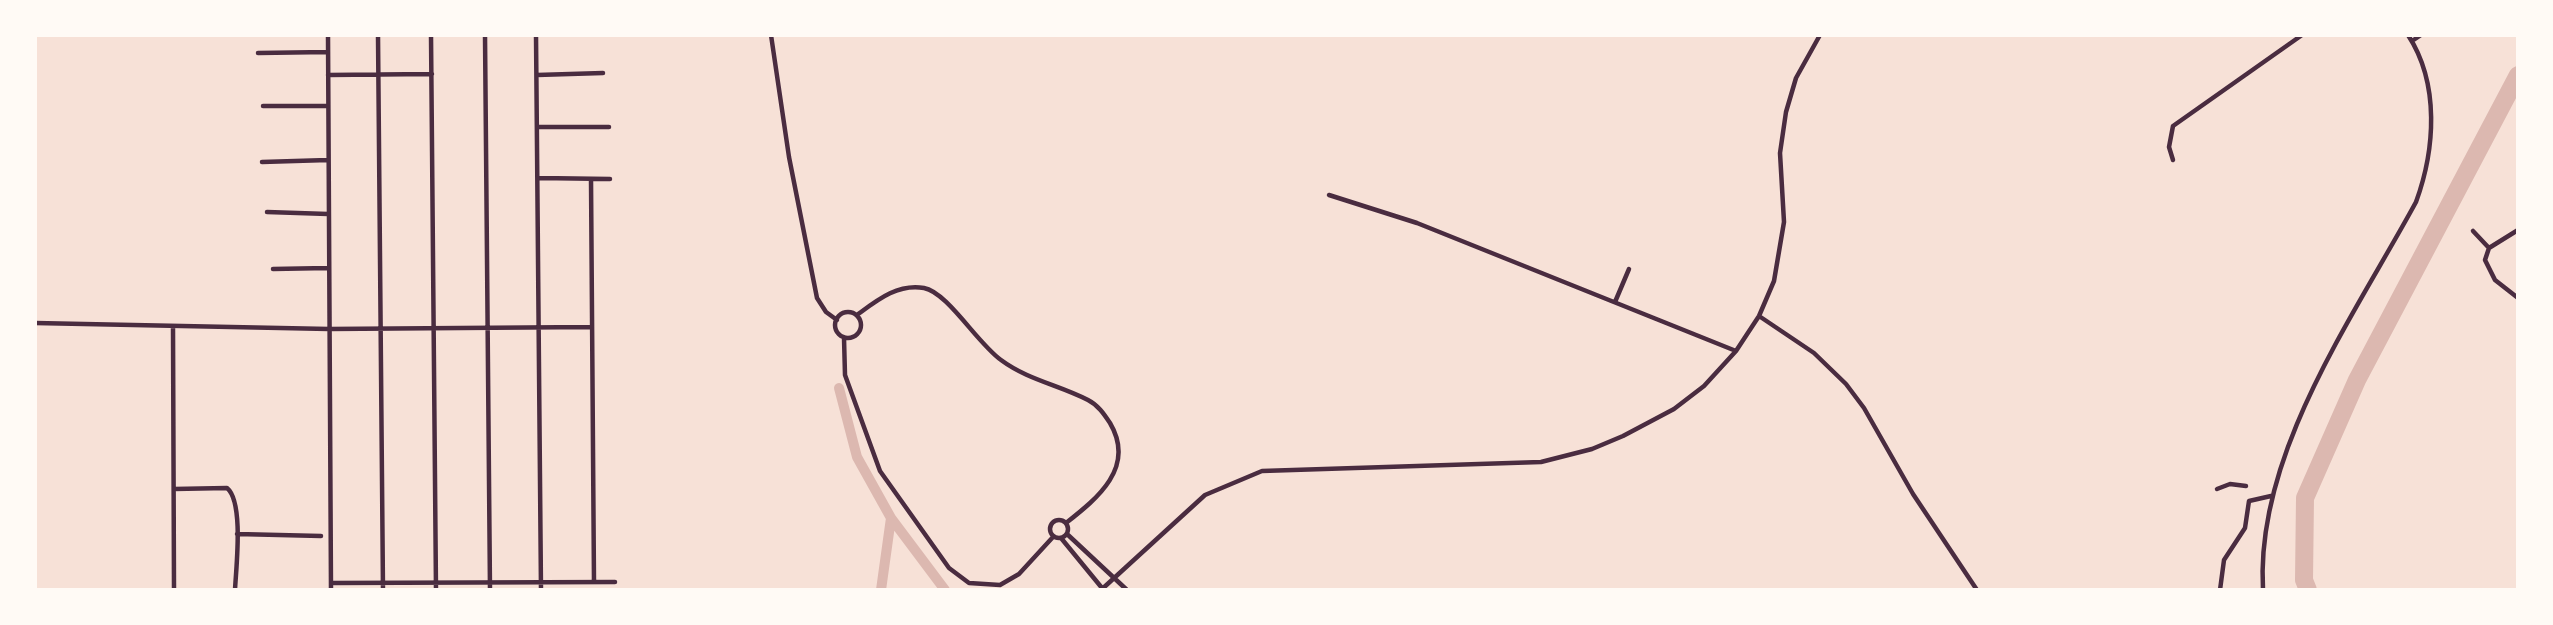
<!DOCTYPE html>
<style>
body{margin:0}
#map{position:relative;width:2553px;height:625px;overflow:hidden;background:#f7e1d7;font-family:Ubuntu,sans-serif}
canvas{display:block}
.frame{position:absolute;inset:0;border:37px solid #fffaf5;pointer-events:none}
</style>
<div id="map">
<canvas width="2553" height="625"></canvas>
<div class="frame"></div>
</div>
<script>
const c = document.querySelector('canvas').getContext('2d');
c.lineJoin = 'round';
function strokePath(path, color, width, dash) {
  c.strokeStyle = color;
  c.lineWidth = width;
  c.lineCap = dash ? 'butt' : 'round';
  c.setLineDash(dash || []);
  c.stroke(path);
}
const canal = new Path2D(`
 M839,388L857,457L891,518L945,590
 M881,590L891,518`);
const river = new Path2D(`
 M2308,590L2304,580L2305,498L2357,380L2518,75`);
const minor = new Path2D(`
 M328,35L331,590
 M378,35L383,590
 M431,35L436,590
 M485,35L490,590
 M536,35L541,590
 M771,35L789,157L817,298L826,312L837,320
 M2412,41L2421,35
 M258,53L328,52
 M328,75L432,74
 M537,75L603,73
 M263,106H328
 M538,127H609
 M2173,160L2169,147L2173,126L2302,35
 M262,162L328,160
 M539,178L610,179
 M591,179L594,582
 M1329,195L1417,223L1736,351
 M267,212L328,214
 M2518,230L2489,248L2485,260L2495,280L2518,298
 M2473,231L2489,248
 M273,269L328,268
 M1615,302L1629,269
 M835 325a13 13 0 1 1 26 0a13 13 0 1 1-26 0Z
 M857,315C876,301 898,283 924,288C947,292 978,344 1001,360C1028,380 1059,385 1088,400C1098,405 1104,414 1110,423C1136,467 1098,498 1066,523
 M1759,316L1814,353L1846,384L1864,408L1913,494L1977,590
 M35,323L329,329L592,327
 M173,326L174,590
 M844,338L845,375L880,471L949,568L969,583L1000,585L1019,574L1053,537
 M174,489L227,488C244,502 236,568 235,590
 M2217,489L2230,484L2246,486
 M1050 529a9 9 0 1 1 18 0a9 9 0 1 1-18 0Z
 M237,534L321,536
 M1067,534L1127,590
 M1061,538L1102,588
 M331,583L615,582
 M1101,590L1205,495L1262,471L1541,462L1592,449L1623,436L1674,409L1704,386L1736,351L1759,316L1774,281L1784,222L1780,153L1786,112L1796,78L1820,35
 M2220,590L2224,560L2245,528L2249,501L2271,496
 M2263,590C2255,454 2353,318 2416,202C2435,150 2440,84 2408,35`);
strokePath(canal, '#dcb8b0', 10);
strokePath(river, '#dcb8b0', 18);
strokePath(minor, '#4a2c40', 4.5);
</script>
